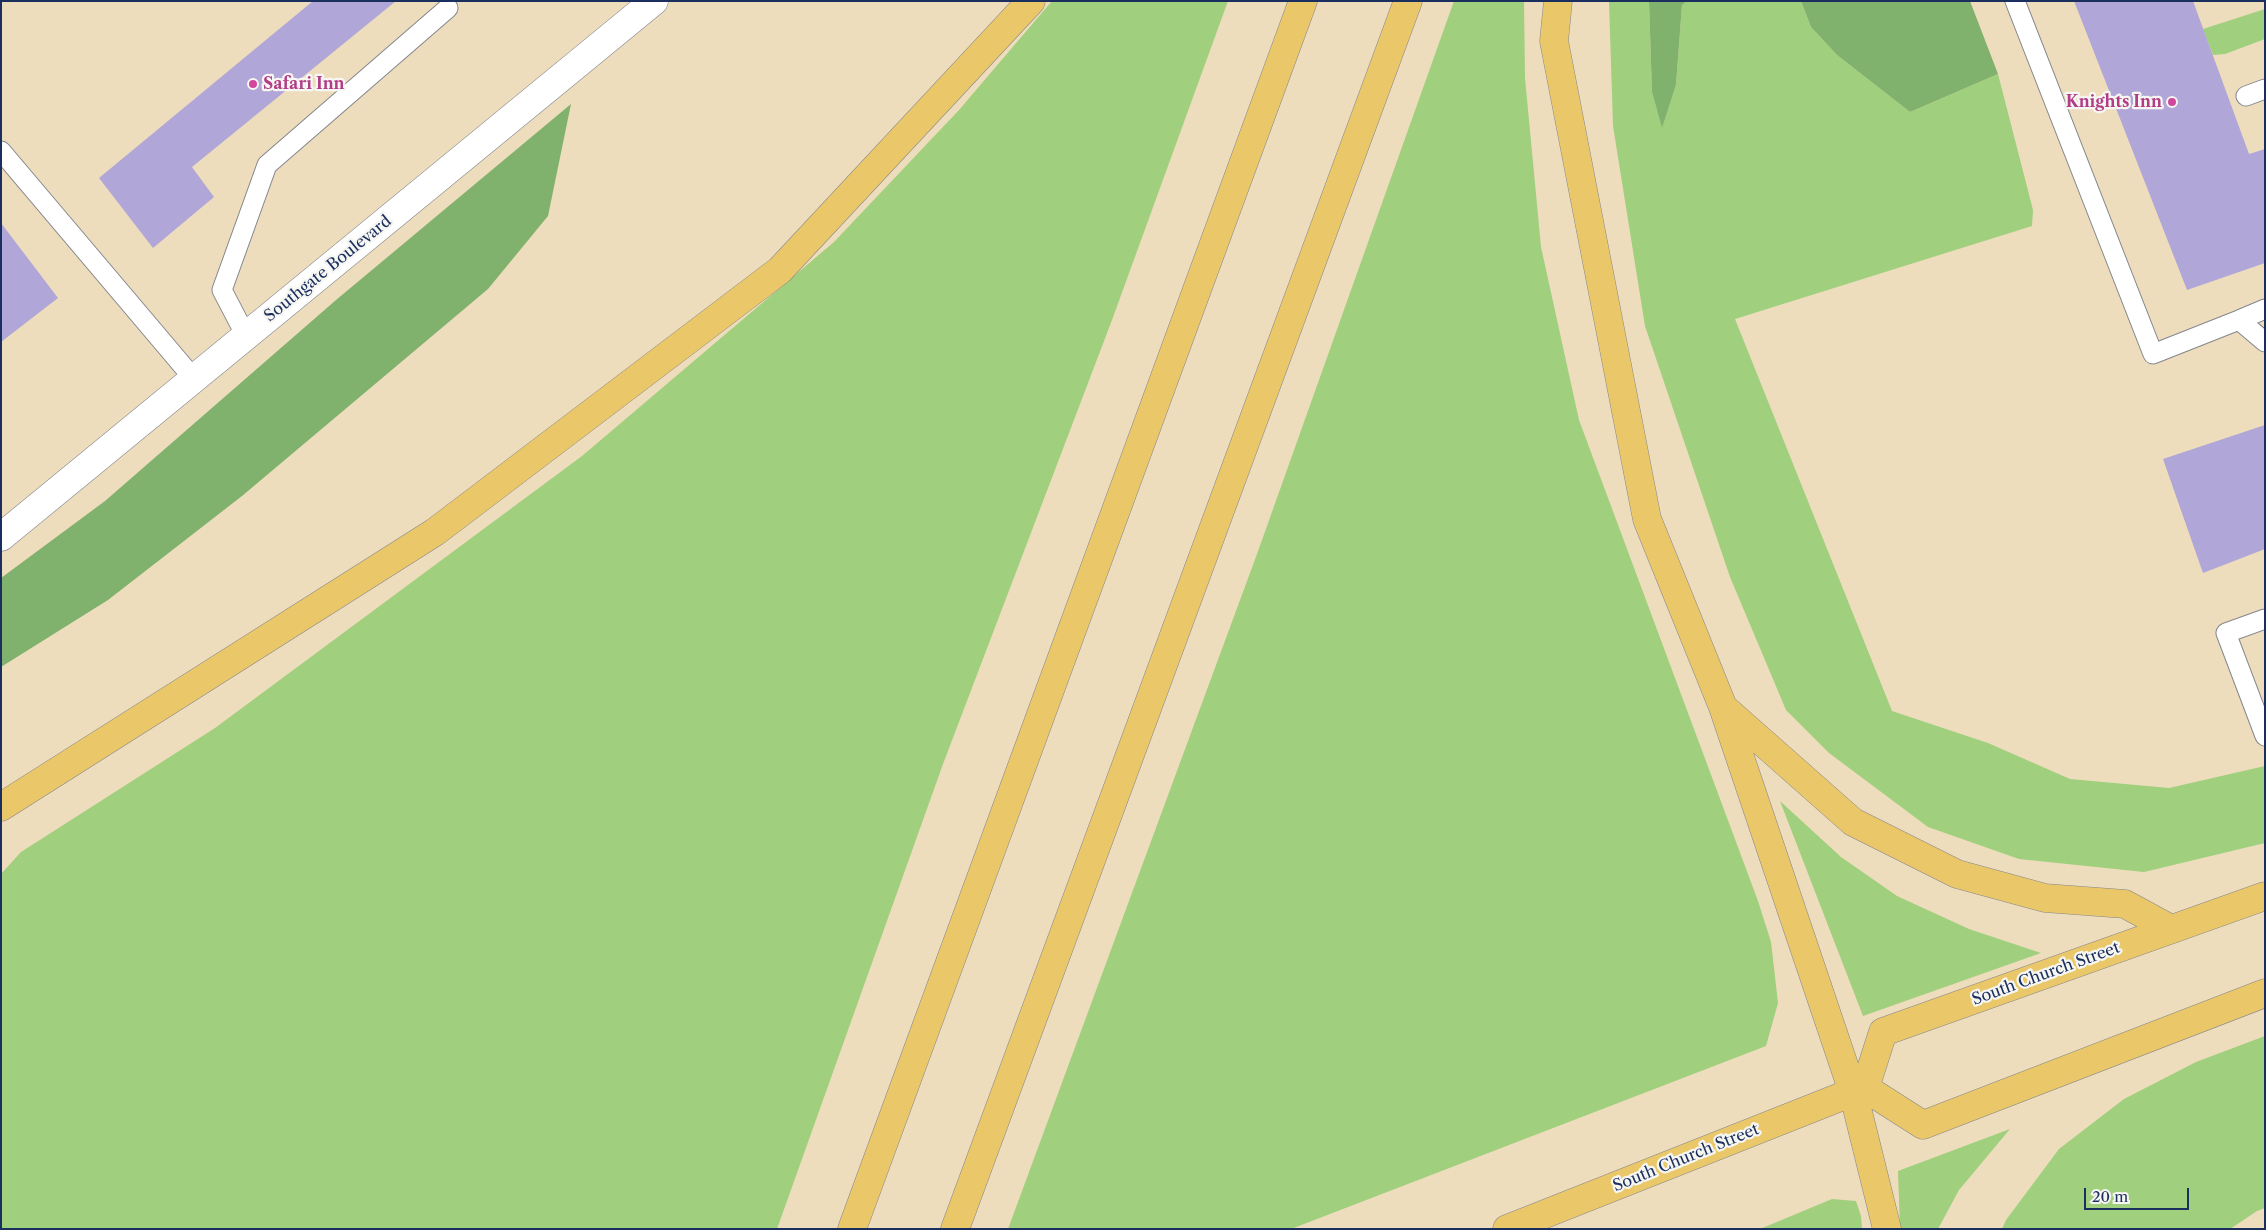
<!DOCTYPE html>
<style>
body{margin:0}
#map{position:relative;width:2266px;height:1230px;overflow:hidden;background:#edddbc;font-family:"Libre Caslon Text",serif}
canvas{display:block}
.frame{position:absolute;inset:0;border:2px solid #1b2f5e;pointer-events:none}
.scale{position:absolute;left:2084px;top:1188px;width:105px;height:22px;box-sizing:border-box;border:2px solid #1b2f5e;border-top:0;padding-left:6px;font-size:15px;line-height:18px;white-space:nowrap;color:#1b2f5e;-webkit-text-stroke:4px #f6f6f2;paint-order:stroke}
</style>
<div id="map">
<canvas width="2266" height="1230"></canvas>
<div class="frame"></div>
<div class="scale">20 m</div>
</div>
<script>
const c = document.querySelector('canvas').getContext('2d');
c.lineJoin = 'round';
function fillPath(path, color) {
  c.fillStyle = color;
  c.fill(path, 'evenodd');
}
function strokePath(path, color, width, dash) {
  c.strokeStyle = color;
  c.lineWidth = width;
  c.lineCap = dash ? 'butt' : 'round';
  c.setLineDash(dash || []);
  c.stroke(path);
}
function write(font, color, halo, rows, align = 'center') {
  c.font = font + ' "Libre Caslon Text",serif';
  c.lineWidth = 4.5;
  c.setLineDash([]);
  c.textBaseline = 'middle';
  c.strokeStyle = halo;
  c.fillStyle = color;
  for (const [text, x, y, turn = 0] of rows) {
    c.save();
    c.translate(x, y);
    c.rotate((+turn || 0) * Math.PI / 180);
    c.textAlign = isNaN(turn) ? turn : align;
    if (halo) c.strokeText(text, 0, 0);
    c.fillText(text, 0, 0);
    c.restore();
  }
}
const green = new Path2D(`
 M1052,1H1228L1112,320L943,764L777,1229H1V874L21,852L215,728L582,456L834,242L959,110Z
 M1454,1H1524L1525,78L1541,247L1579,420L1758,901L1771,942L1778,1003L1766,1046L1291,1229H1008L1257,554Z
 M1609,1H1649L1652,92L1662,127L1676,85L1682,5L1687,1H1801L1811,27L1837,55L1910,112L1998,74L2033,210L2032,226L1735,319L1892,711L1988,743L2070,779L2169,788L2265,766V843L2144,872L2019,859L1928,827L1829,753L1786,710L1730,577L1645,326L1613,126Z
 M2265,9V39L2225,54L2213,55L2203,29Z
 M1780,801L1841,857L1897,896L1969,929L2041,953L1863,1016Z
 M2265,1036V1208L2257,1211L2230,1229H2002L2006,1220L2059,1149L2124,1099L2196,1062Z
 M2010,1129L1959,1190L1938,1229H1900L1898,1171Z
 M1832,1199L1856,1201L1861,1216L1862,1229H1760Z`);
const forest = new Path2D(`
 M1649,1H1687L1682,5L1676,85L1662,128L1652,92Z
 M1801,1H1970L1998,74L1910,112L1837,55L1811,27Z
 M571,104L548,216L488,289L242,496L108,600L1,667V578L105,501L336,300Z`);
const building = new Path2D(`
 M313,1H396L192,167L214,197L153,248L99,178Z
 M2074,1H2193L2249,154L2265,149V263L2187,290Z
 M1,223L58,298L1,342Z
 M2265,425V549L2203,573L2163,459Z`);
const lane = new Path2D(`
 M2015,1L2153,354L2239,320
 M2246,96L2265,89
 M1,151L194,379
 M2265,309L2239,320L2265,342
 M246,336L222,290L267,165L448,8
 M2265,619L2226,633L2265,736`);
const street = new Path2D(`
 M1,537L654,1`);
const highway = new Path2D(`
 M1558,1L1554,41L1647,519L1723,707L1853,1092L1887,1229
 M1724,708L1853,822L1957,874L2045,898L2125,904L2171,929
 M1,807L435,532L780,270L1031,1
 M1865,1088L1883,1032L2265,896
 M852,1229L1303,1
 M955,1229L1408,1
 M1507,1229L1853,1092L1865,1088L1923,1125L2265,993`);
const markers = [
 [253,84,5,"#d1479c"],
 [2172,102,5,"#d1479c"]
];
const hotelNames = [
 ["Safari Inn",263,84],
 ["Knights Inn",2162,102,"right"]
];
const streetNames = [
 ["Southgate Boulevard",328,269,-39],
 ["South Church Street",2046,974,-20],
 ["South Church Street",1686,1158,-22]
];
fillPath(green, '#a0cf7e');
fillPath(forest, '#80b26d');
fillPath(building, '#b0a6d8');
strokePath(lane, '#84868d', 21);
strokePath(street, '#84868d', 29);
strokePath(highway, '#84868d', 29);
strokePath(lane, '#fff', 19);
strokePath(street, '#fff', 28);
strokePath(highway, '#eac769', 28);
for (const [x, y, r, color] of markers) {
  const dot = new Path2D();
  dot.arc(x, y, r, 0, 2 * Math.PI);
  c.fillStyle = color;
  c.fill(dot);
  strokePath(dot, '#f6f6f2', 2);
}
write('bold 16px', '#b23c85', '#f6f6f2', hotelNames, 'left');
write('16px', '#1b2f5e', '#f6f6f2', streetNames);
</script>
